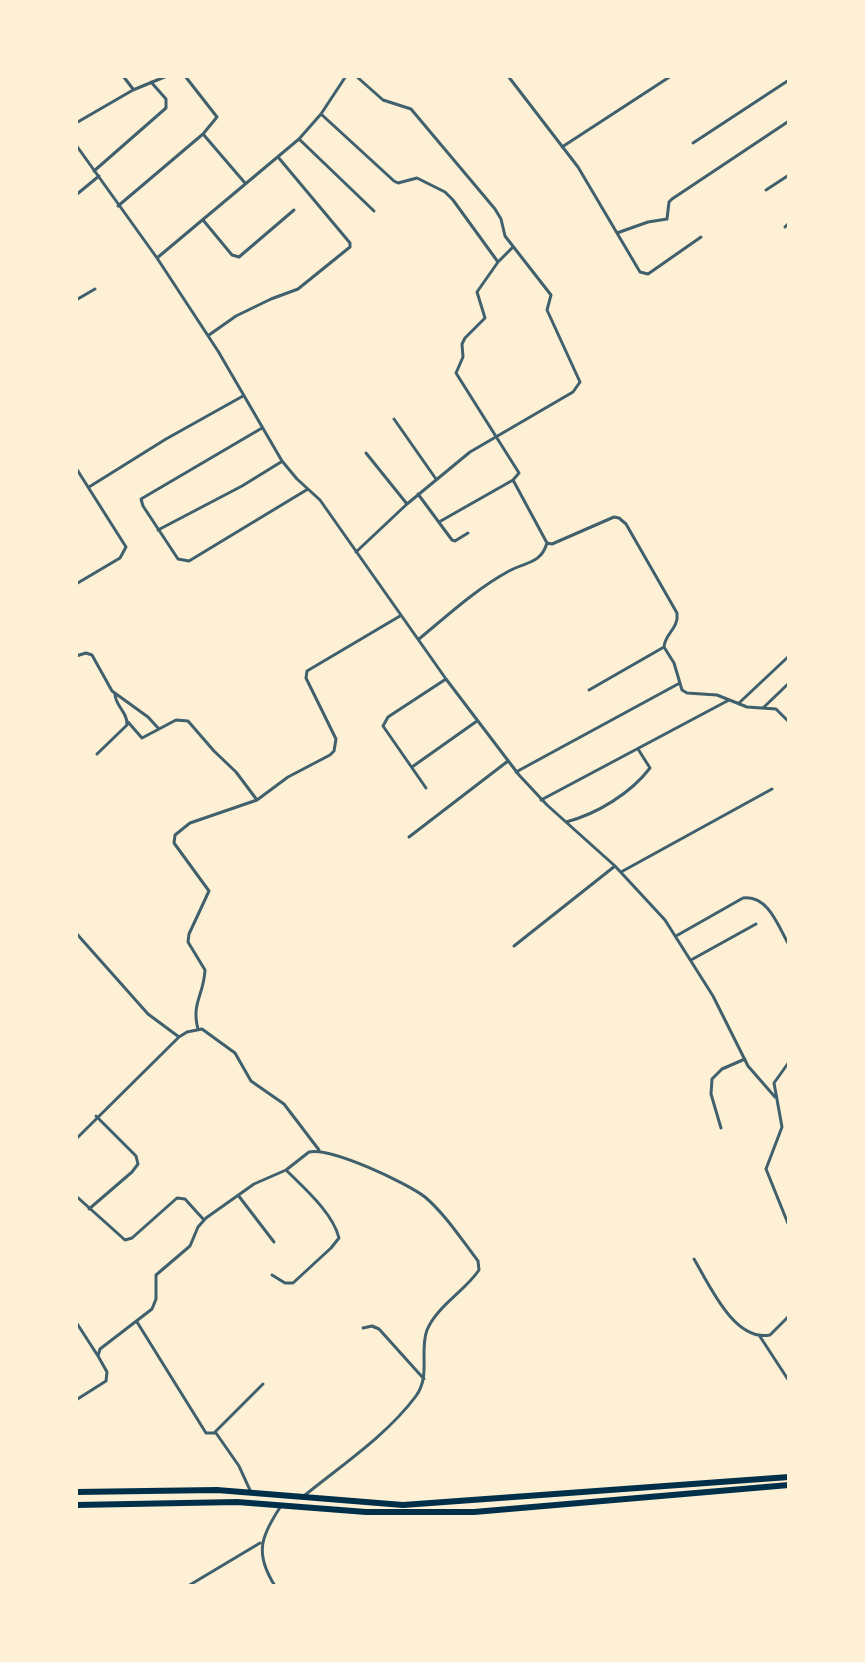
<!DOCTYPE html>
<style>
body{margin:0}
#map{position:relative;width:865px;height:1662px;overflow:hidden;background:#fdf0d5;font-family:"Open Sans",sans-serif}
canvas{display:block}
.frame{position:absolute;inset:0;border:78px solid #fdf0d5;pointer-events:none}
</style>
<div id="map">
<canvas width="865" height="1662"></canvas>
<div class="frame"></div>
</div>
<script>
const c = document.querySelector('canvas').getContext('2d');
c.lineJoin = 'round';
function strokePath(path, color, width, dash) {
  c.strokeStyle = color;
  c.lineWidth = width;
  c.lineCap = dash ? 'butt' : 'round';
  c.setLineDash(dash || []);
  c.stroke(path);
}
const minor = new Path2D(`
 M123,76L133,89
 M185,76L217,117L203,134
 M508,76L578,167L640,272L648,274L701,237
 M321,114L394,181L398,183L417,178L445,192L453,200L498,262
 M76,123L133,90L167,76
 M299,139L374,211
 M693,143L789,80
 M76,145L157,258L218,351L282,461L297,479L320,500L446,679L519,775L547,805L615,866L665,920L713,996L748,1066L775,1097
 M562,147L671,76
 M94,171L166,108V99L151,82
 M766,190L789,175
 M76,195L99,176
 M118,206L203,134L245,183
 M203,220L232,255L239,257L294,210
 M785,227L789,223
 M617,233L648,222L667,219L669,202L672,199L789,121
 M76,241V247
 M157,258L299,139L321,114L346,76
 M76,300L95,289
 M209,335L236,316L271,299L298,289L350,247V243L278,157
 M394,419L436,479
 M262,428L141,499L143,506L178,559L189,561L308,489
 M366,453L407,504
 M76,468L126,547L120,558L76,584
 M513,480L547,543
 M89,487L166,439L243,396
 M418,494L452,540L455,541L468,533
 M439,522L513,480L519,473L456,373L463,357L462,344L465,338L485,318L477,292L498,262L513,247
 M158,530L242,486L281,462
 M547,543L552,544L614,517L619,518L626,524L677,613C679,629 665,633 664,647L674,663L682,690L687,693L717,695L747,707L776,709L789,722
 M356,552L407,504L470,452L573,392L580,382L547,310L551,295L505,236L501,219L495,209L411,109L383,100L356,76
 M419,639C448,615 476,589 509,571C525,562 541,564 547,543
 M76,656L86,653L92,655L112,691L148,717L159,729
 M589,690L664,647
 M739,703L789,656
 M763,708L789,683
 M128,722L142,738L176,720L188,721L214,751L236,772L257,800
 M97,754L127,725C128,712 115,706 115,694
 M412,767L477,721
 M516,772L678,684
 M426,788L383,726L388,717L446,679
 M541,800L729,700
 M566,822C597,814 631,793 650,768L638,749
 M409,837L508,761
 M621,872L772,789
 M76,933L148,1014L179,1037L76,1139
 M676,936L743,898C768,894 779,928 789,945
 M514,946L615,866
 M691,960L756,924
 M198,1029C191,1003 204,995 205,970L188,942L189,934L209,891L174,843L175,835L190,823L257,800L288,777L330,755L334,751L336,739L306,678L307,671L400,616
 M179,1037L187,1032L202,1029L235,1053L251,1081L284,1104L319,1150
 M789,1062L774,1083L782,1127L766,1169L789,1226
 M721,1128L711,1094L712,1079L722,1069L745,1059
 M238,1195L274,1242
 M76,1196L125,1240L132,1238L177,1198L185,1199L204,1220
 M89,1209L132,1172L138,1164L136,1156L96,1116
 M694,1259C709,1284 734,1342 770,1335L789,1316
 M272,1275L285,1283H293L331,1248L339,1238C333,1213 304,1188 286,1170
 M76,1322L98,1356
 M137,1322L206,1433H216L239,1466L250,1490
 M363,1328L372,1326L379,1329L424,1379
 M759,1335L789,1381
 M76,1400L106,1381L107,1372L98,1356L100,1349L152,1309L156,1299V1275L190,1246L198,1227L206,1218L254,1184L286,1170L309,1152C331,1147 407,1183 425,1197C445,1214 462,1240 478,1261L479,1270C465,1291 437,1306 427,1330C419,1352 431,1375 416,1396C387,1435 342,1465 305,1495
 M215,1432L263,1384
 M188,1586L260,1543
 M275,1586C254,1553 261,1536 281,1506`);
const trunk = new Path2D(`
 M76,1492L217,1490L403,1505L789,1477
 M76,1505L237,1502L366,1512H474L789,1485`);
strokePath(minor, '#3f606c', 3);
strokePath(trunk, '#003049', 6);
</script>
